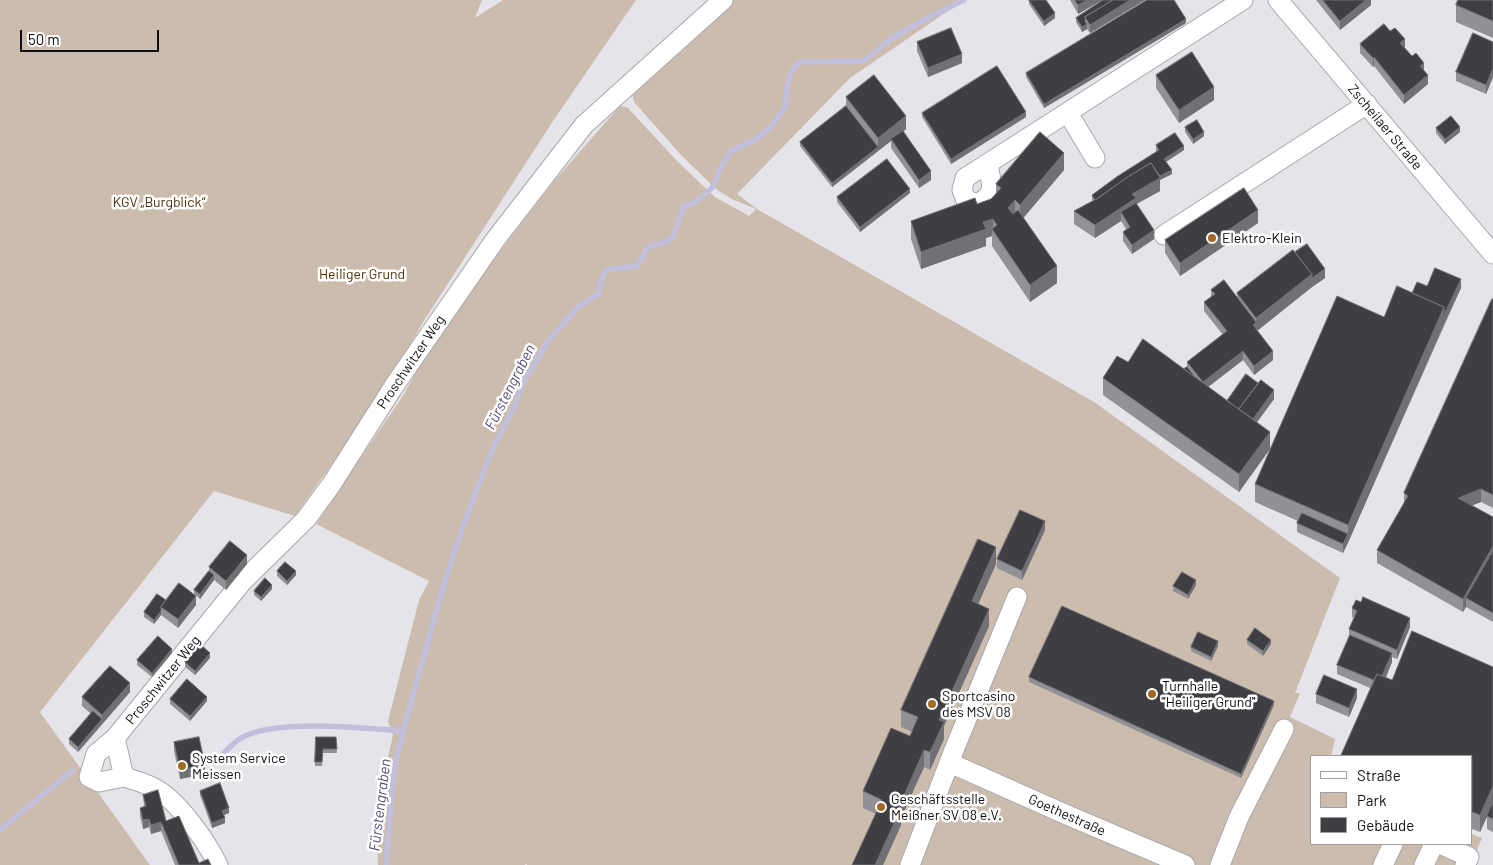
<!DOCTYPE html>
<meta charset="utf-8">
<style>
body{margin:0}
#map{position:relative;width:1493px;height:865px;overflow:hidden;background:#e5e4ea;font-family:Barlow,sans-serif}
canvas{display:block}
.legend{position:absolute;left:1310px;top:755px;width:162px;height:90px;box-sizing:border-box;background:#fff;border:1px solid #9f9fa0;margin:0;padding:6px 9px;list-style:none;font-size:15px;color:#0f0f11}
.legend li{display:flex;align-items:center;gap:10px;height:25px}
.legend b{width:25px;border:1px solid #9f9fa0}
.scale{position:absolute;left:20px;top:30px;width:139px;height:22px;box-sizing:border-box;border:2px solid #0f0f11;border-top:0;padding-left:6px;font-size:15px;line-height:18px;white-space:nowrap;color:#0f0f11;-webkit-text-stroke:4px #fff;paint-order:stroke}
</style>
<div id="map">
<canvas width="1493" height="865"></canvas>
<ul class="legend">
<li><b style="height:6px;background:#fff"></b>Straße</li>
<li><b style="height:14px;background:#ccbcad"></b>Park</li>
<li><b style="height:14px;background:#3f3f43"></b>Gebäude</li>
</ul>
<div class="scale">50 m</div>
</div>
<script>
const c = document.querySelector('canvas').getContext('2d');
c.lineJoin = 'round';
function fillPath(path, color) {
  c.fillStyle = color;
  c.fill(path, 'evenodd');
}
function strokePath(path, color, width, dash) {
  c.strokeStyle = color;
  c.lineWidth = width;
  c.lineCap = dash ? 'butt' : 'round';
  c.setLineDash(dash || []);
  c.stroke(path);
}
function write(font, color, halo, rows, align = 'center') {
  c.font = font + ' Barlow,sans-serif';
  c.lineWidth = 5;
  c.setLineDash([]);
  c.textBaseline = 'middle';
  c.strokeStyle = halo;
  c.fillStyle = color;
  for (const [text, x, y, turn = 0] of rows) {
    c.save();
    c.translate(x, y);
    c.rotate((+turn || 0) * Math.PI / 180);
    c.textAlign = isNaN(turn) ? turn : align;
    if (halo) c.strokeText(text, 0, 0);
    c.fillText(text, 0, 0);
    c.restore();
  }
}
const green = new Path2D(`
 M0,0H482L475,18L503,0H636L553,121L425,319L382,393L295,516L214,491L40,712L150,865H0Z
 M733,0H964L850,78L737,194L757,209L1094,402L1340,578L1295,693H1300L1290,717L1335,739L1331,756H1312V844H1472V834L1482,838L1470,865H527L526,863L525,865H378L376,811L393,735L388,721L419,600L429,581L316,524L404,394L440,329L555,180L620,106L628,108L677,161L715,197L749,216L756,209L732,199L717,190L682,156L634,102L633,95L698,36Z`);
const stream = new Path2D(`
 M224,753C230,747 237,739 245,736C282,719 362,728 403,731
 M0,830L73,770
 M386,865L394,770L403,731L443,587L464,523L493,448L514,407L522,385L548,341L578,307L599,294L601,279L606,270L637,266L647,249L654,244H661L673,237L684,206L694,203L713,187L722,165L732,150L753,141L771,127L785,107L787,88L791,71L800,62L864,61L892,38L929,17L964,0`);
const minor = new Path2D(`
 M1278,0L1493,254
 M1068,113L1095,158
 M988,164C991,184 998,193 977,204L966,200L962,190L965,178C1058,119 1150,59 1243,0
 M1164,235L1367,104
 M115,738L124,777
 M950,763L1067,815L1185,865
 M124,777L99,782L89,777L96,754L115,738L242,582L306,519L331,485L394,386L495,240L584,125L723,0
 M124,777C134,780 145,783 154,788C177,799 207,842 218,865
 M1440,844L1469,857L1465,865
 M910,865L954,750L1017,597
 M1220,865L1239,817L1284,729
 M1383,865L1393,844
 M1424,865L1434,844`);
const wall = new Path2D(`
 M1029,0L1055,18L1044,26L1029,4Z
 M1070,0H1102L1078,14Z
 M1104,0H1145L1090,33L1087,29L1082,32L1076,22V18Z
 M1316,0H1371V5L1340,30Z
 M1493,0V38L1456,22V5Z
 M1186,23L1044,108L1026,77V73Z
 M917,42L962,63L928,77L917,51Z
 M1493,42V77L1486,94L1456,81V72Z
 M1360,44L1405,48L1424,71L1428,84L1404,104L1374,66L1373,67L1360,53Z
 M1156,75L1214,100L1179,123L1156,88Z
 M846,97L906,129L904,131L931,180L919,188L891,148V141L832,187L800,146V142L846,106Z
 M922,113L1026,117L951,164L922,117Z
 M1185,127L1204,136L1193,144L1185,132Z
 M1436,128L1460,132L1445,144L1436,133Z
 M1156,145L1184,150L1166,162L1172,174L1160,180V191L1137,204L1154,239L1132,254L1123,241V232L1126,229L1121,221L1095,238L1074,224V211L1093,201L1092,199V195L1157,152L1156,150Z
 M1064,170L1023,218L1057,283L1030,302L992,246V236L986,238V246L921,269L911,239V221L977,204L991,199L996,194V184Z
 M910,193L860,232L837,202V197Z
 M1258,223L1180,276L1165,253V240Z
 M1295,252L1325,278L1312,287L1257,331L1273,360L1254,375L1243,360L1208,387L1227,401L1274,399L1257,422L1270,449L1239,492L1103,395V378L1128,362L1184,369L1187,367V362L1223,335L1204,311V302L1211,297V290L1237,298V293Z
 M1427,286L1461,288L1343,553L1297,532V523L1298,521L1255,502V484L1384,317L1412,293Z
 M1493,299V508L1481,502L1472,505L1493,517V622L1466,607L1463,612L1377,563V550L1404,503V493Z
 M1045,530L1022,580L997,568V559Z
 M247,564L226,590L214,580L200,599L194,594V590L209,571V567Z
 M996,564L978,604L989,626L944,726V739L930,770L924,767L901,818V825L883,865H852L876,814L863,808V791L910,736L912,732L901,727V710Z
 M277,571L296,575L287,585L277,576Z
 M1196,585L1188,599L1173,591V586Z
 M272,589L261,601L254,595V591Z
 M166,600L196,605L178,628L161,615L154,624L144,617V612Z
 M1352,608L1410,627L1397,659L1392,657V662L1386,678L1392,680L1493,667V832L1487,829V817L1480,832L1472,829V756H1341L1370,688L1337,674V665L1349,636V629L1354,618L1352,617Z
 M1247,640L1271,644L1263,656L1247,644Z
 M1218,646L1211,661L1191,651V647Z
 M172,653L152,677L137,665V660Z
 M210,658L195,675L185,667V662Z
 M1029,677L1274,705L1241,778L1029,682Z
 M130,692L78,752L69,744V739L91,714L82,706V697Z
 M1316,694L1357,698L1349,717L1316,703Z
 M170,699L207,701L190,721L170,704Z
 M316,737H336L337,753H323L322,766H315Z
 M174,742L205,774L180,779L174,751Z
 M200,791L229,813L223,815L225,823L212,828L200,795Z
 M143,795L166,821L199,863L211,865H175L161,831L151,834L149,827L143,829L140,816V808L144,806Z`);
const shadedWall = new Path2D(`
 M1087,0H1102L1078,14V5Z
 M1130,0H1145L1090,33V25Z
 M1366,0H1371V5L1340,30V21Z
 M1055,13V18L1044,26V21Z
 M1186,19V23L1044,108V104Z
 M1087,24V29L1082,32V27Z
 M1405,39V48L1400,43Z
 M962,54V63L928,77V68Z
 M1374,57V66L1373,67V58Z
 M1424,63V72L1420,66Z
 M1493,68V77L1486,94V85Z
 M1428,75V84L1404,104V95Z
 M1214,87V100L1179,123V110Z
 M1026,112V117L951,164V159Z
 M906,116V129L891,141V139V141L832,187V183L878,147V138Z
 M1460,127V132L1445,144V139Z
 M1204,132V136L1193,144V139Z
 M1184,146V150L1164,163V159Z
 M1064,153V170L1020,222V205Z
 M1172,170V174L1160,180V191L1121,212V221L1095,238V225L1132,194L1156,178Z
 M931,171V180L919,188V180Z
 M910,189V193L860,232V227Z
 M1015,200V217L1008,208Z
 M1258,210V223L1180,276V263Z
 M993,219V231L992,229V236L986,238V246L921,269V252L983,222Z
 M1154,230V239L1132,254V245Z
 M1057,266V283L1030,302V285Z
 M1325,269V278L1312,287V278Z
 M1312,274V287L1253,334V325L1256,322V318Z
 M1461,279V288L1444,324V315Z
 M1444,307V324L1348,543V525Z
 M1243,351V360L1203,391V382Z
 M1273,351V360L1254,375V366Z
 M1274,390V399L1252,429V420Z
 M1270,432V449L1239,492V474Z
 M1481,489V502L1458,511V498Z
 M1045,521V530L1022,580V571Z
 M1348,534V543L1343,553V544Z
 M1493,546V560L1466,598V607L1463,612V599Z
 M996,547V564L972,618V601Z
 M247,555V564L226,590V581Z
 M296,571V575L287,585V581Z
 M214,575V580L200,599V594Z
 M1196,580V585L1188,599V595Z
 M272,585V589L261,601V597Z
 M196,596V605L178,628V619Z
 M989,609V626L944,726V739L930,770V752L939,720Z
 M161,611V615L154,624V620Z
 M1410,618V627L1397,659V650Z
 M1271,640V644L1263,656V651Z
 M1218,641V646L1211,661V657Z
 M172,649V653L152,677V673Z
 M210,653V658L195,675V671Z
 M1392,653V662L1379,692V683Z
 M130,683V692L78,752V747L102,719V715Z
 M1357,689V698L1349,717V708Z
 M207,697V701L190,721V716Z
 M1274,701V705L1241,778V774Z
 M924,750V767L901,818V825L883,865H875L899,807Z
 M205,765V774L180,779V770Z
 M1493,786V803L1480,832V815Z
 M229,808V813L222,816V811Z
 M225,818V823L212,828V823Z
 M149,819V827L143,829V820Z
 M161,822V831L151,834V825Z`);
const building = new Path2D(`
 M1029,0H1046L1055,13L1044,21Z
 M1075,0H1087L1078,5Z
 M1103,0H1113L1085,17V22L1087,24L1082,27L1076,18Z
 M1113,0H1130L1090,25L1085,17Z
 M1147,0H1174L1186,19L1044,104L1026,73Z
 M1323,0H1366L1340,21Z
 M1458,0H1493V21L1456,5Z
 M1384,24L1390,31L1395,28L1405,39L1400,43L1412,56L1416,53L1424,63L1420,66L1428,75L1404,95L1374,57L1373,58L1360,44Z
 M951,28L962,54L928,68L917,42Z
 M1473,33L1493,42V68L1486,85L1456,72Z
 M1192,52L1214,87L1179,110L1156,75Z
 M997,66L1026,112L951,159L922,113Z
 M874,75L906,116L878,138L846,97Z
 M846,106L878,147L832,183L800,142Z
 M1451,116L1460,127L1445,139L1436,128Z
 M1197,120L1204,132L1193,139L1185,127Z
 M903,131L931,171L919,180L891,139Z
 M1040,132L1064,153L1020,205L1015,200L1008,208L1013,214L1018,210L1057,266L1030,285L992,229L997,225L993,219L983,222L986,229L921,252L911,221L975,198L977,204L991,199L1001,188L996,184Z
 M1175,133L1184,146L1164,159L1172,170L1160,176L1151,163L1126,178L1095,200L1092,195L1118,176L1159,150L1156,145Z
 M887,159L910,189L860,227L837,197Z
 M1151,163L1160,178L1132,194L1136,198L1095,225L1074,211L1100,197L1126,178Z
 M1244,188L1258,210L1180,263L1165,240Z
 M1136,203L1154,230L1132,245L1123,232L1130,227L1121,212Z
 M1307,244L1325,269L1312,278V274L1295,252Z
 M1293,250L1312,274L1256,318L1237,293Z
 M1435,268L1461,279L1444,315V307L1412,293L1417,282L1427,286Z
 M1224,280L1256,322L1253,325L1273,351L1254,366L1243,351L1203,382L1187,362L1227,331L1204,302L1215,294L1211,290Z
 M1397,286L1444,307L1348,525L1255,484L1337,296L1384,317Z
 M1492,299H1493V495L1481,489L1458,498L1493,517V546L1463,599L1377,550L1408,496L1404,493Z
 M1143,339L1270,432L1239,474L1103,378L1117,356L1128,362Z
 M1187,367L1196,378L1184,369Z
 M1246,374L1258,383L1239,409L1227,401Z
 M1261,380L1274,390L1253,419L1239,409Z
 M1020,510L1045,521L1022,571L997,559Z
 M1302,513L1348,534L1343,544L1297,523Z
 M978,539L996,547L972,601L989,609L939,720L944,722L930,752L924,750L899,807L901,808L875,865H852L882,800L863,791L891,728L910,736L918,717L901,710Z
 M230,541L247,555L226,581L209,567Z
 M1493,551V613L1466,598Z
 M285,562L296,571L287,581L277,571Z
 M209,571L214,575L200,594L194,590Z
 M1182,572L1196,580L1188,595L1173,586Z
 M265,578L272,585L261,597L254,591Z
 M179,583L196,596L178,619L161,607Z
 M157,594L166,600L161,607V611L154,620L144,612Z
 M1363,597L1410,618L1397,650L1349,629L1357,611L1352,608L1356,600L1361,602Z
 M1062,606L1274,701L1241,774L1029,677Z
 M1255,628L1271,640L1263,651L1247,640Z
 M1412,631L1493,667V786L1480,815L1472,812V756H1344L1341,755L1377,674L1392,680Z
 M1198,632L1218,641L1211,657L1191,647Z
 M1350,635L1392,653L1382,676L1377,674L1374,680L1337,665Z
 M158,636L172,649L152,673L137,660Z
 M200,644L210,653L195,671L185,662Z
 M110,666L130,683L102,715L82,697Z
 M1324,675L1357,689L1349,708L1316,694Z
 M187,679L207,697L190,716L170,699Z
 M93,711L102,719L78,747L69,739Z
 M199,737L205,765L180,770L174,742Z
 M316,737H336L337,749H323L322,762H315Z
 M220,783L229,808L222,811L225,818L212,823L200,791Z
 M158,790L166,821L179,816L199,863L208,859L211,865H179L161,822L151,825L149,819L143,820L140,808L146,806L143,795Z
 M1493,802V819L1487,816Z`);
const markers = [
 [1212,238,5,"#a16925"],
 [1152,694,5,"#a16925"],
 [932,704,5,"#a16925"],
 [182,766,5,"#a16925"],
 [881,807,5,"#a16925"]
];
const streetNames = [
 ["Zscheilaer Straße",1385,127,50],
 ["Proschwitzer Weg",411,362,-56],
 ["Proschwitzer Weg",163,680,-51],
 ["Goethestraße",1067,815,24]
];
const parkNames = [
 ["KGV „Burgblick“",159,202],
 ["Heiliger Grund",362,274]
];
const poiNames = [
 ["Elektro-Klein",1222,238],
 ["Turnhalle",1162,686],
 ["\"Heiliger Grund\"",1162,702],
 ["Sportcasino",942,696],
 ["des MSV 08",942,712],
 ["System Service",192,758],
 ["Meissen",192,774],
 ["Geschäftsstelle",891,799],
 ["Meißner SV 08 e.V.",891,815]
];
const waterNames = [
 ["Fürstengraben",510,387,-63],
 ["Fürstengraben",380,805,-83]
];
fillPath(green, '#ccbcad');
strokePath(stream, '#c2bfdc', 5.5);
strokePath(minor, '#a7a7ac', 21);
strokePath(minor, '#fff', 19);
fillPath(wall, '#929296');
fillPath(shadedWall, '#717075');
fillPath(building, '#3f3f43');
strokePath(building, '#717075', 1);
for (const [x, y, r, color] of markers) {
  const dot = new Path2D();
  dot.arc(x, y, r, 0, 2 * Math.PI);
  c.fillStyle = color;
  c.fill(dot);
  strokePath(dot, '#fff', 2);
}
write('14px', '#0f0f11', '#fff', streetNames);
write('14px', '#513105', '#fff', parkNames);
write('14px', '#0f0f11', '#fff', poiNames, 'left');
write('italic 15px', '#564f7b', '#fff', waterNames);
</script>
